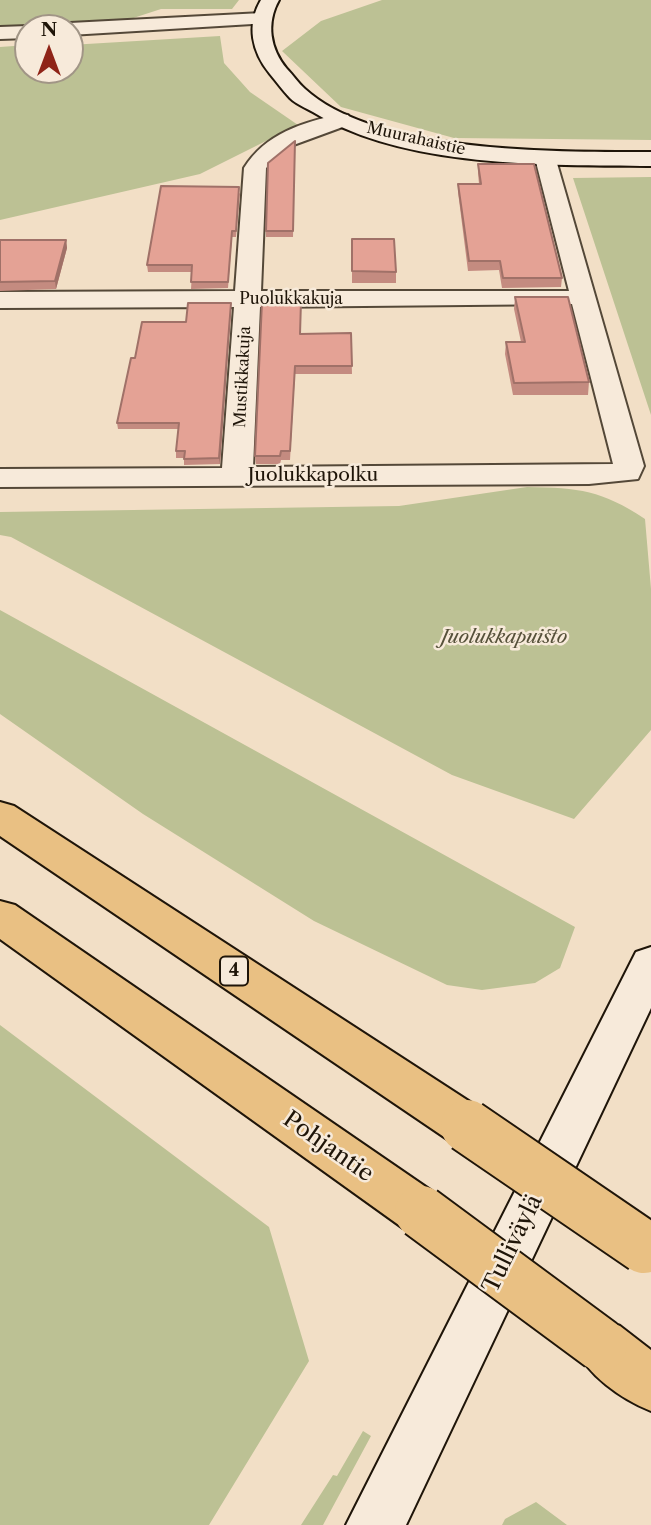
<!DOCTYPE html>
<meta charset="utf-8">
<style>
body{margin:0}
#map{position:relative;width:651px;height:1525px;overflow:hidden;background:#f2dfc6;font-family:"Libre Caslon Text",serif}
canvas{display:block}
.north{position:absolute;left:14px;top:14px;width:70px;height:70px;box-sizing:border-box;background:#f7eada;border:2px solid #a19586;border-radius:50%;rotate:0deg;font-size:19px;font-weight:700;line-height:28px;text-align:center;color:#1f1509}
.north::after{content:'';display:block;margin:auto;width:24px;height:32px;background:#8f2418;clip-path:polygon(50% 0,100% 100%,50% 72%,0 100%)}
</style>
<div id="map">
<canvas width="651" height="1525"></canvas>
<div class="north">N</div>
</div>
<script>
const c = document.querySelector('canvas').getContext('2d');
c.lineJoin = 'round';
function fillPath(path, color) {
  c.fillStyle = color;
  c.fill(path, 'evenodd');
}
function strokePath(path, color, width, dash) {
  c.strokeStyle = color;
  c.lineWidth = width;
  c.lineCap = dash ? 'butt' : 'round';
  c.setLineDash(dash || []);
  c.stroke(path);
}
function write(font, color, halo, rows, align = 'center') {
  c.font = font + ' "Libre Caslon Text",serif';
  c.lineWidth = 5;
  c.setLineDash([]);
  c.textBaseline = 'middle';
  c.strokeStyle = halo;
  c.fillStyle = color;
  for (const [text, x, y, turn = 0] of rows) {
    c.save();
    c.translate(x, y);
    c.rotate((+turn || 0) * Math.PI / 180);
    c.textAlign = isNaN(turn) ? turn : align;
    if (halo) c.strokeText(text, 0, 0);
    c.fillText(text, 0, 0);
    c.restore();
  }
}
const green = new Path2D(`
 M0,0H239L232,9H161L121,22L0,28Z
 M382,0H651V140L454,138L341,107L282,51L321,21Z
 M220,36L224,63L250,92L298,125L200,174L0,220V47L28,45V70H70V45Z
 M651,177V415L573,178Z
 M527,487C580,488 601,490 645,519L651,589V730L574,819L452,775L11,537L0,535V512L399,506Z
 M0,610L575,927L560,968L535,983L482,990L447,985L314,921L143,814L0,714Z
 M0,1025L269,1227L309,1361L209,1525H0Z
 M363,1431L371,1436L323,1525H301L333,1475L337,1476Z
 M536,1502L567,1525H502L505,1519Z`);
const street = new Path2D(`
 M262,13L271,19L269,23L70,35V28H61L70,23Z
 M28,26L35,28H28V38L0,39V27Z
 M340,114L348,115L351,120L348,125L288,147L266,168L261,291H569L535,158L538,153H554L644,466L638,479L589,484L0,487V469L222,468L234,307L0,308V292L235,291L244,168C266,133 302,123 340,114ZM572,304L613,464L253,467L260,307Z`);
const secondary = new Path2D(`
 M261,0H279C266,23 270,49 287,69C293,75 298,83 305,89C376,154 558,152 651,152V166C547,165 403,168 313,112C306,108 296,104 290,98C283,91 276,81 270,74C252,52 246,25 261,0Z
 M651,947V1008L406,1525H346L636,952Z`);
const highway = new Path2D(`
 M0,802L14,806L484,1111L491,1126L484,1141L467,1147L450,1141L0,836Z
 M0,901L15,905L439,1196L446,1212L439,1228L421,1235L403,1228L0,939Z
 M601,1319L620,1326L651,1350V1411C621,1399 587,1375 574,1345L582,1326Z`);
const highwayBridge = new Path2D(`
 M467,1126L644,1247
 M421,1212L601,1345`);
const wall = new Path2D(`
 M295,141L293,237H266V231Z
 M478,164L562,278L561,287L502,288L499,270L468,271L458,192V184H479L478,173Z
 M240,193L236,237H232L228,288L191,289L192,272H148L147,265Z
 M352,239L396,272V283H352Z
 M0,240H66L67,248L56,289L0,291Z
 M515,297L589,382L588,395H513L505,354L506,342H521L514,309Z
 M231,310L220,464L184,465V458H176V451L178,429H118L117,423L135,358L186,322Z
 M351,333L352,374H295L290,460H281L280,464H256L255,456L300,334Z`);
const shadedWall = new Path2D(`
 M66,240L67,248L56,289L55,281Z
 M231,303V310L220,464L219,458Z`);
const building = new Path2D(`
 M295,141L293,231H266L268,163Z
 M478,164H534L562,278H503L500,261H469L458,184H481Z
 M161,186L239,187L236,231H232L228,282H191L192,265H147Z
 M352,239H394L396,272L352,271Z
 M0,240H66L55,281L0,282Z
 M515,297H568L589,382L514,383L506,342H525Z
 M301,301L300,334L351,333L352,366H295L290,451H281L280,456H255L262,302Z
 M188,303H231L219,458L184,459L185,451H176L179,423H117L131,358H135L142,322H186Z`);
const farStreetnames = [
 ["Muurahaistie",416,139,13],
 ["Puolukkakuja",291,299],
 ["Mustikkakuja",243,377,-87]
];
const shields = [
 [234,971,28]
];
const shieldNames = [
 ["4",234,971]
];
const streetNames = [
 ["Juolukkapolku",313,476]
];
const parkNames = [
 ["Juolukkapuisto",504,638]
];
const nearStreetnames = [
 ["Pohjantie",328,1147,35],
 ["Tulliväylä",513,1244,-64]
];
fillPath(green, '#bcc194');
strokePath(street, '#544838', 4);
strokePath(secondary, '#1f1509', 4);
strokePath(highway, '#1f1509', 4);
fillPath(street, '#f7eada');
fillPath(secondary, '#f7eada');
fillPath(highway, '#e9c083');
strokePath(highwayBridge, '#1f1509', 56, []);
strokePath(highwayBridge, '#e9c083', 52);
fillPath(wall, '#c48b80');
fillPath(shadedWall, '#a07168');
fillPath(building, '#e4a295');
strokePath(building, '#a07168', 2);
write('16px', '#1f1509', '#f7eada', farStreetnames);
for (const [x, y, w] of shields) {
  const box = new Path2D();
  box.roundRect(x - w / 2, y - 14.5, w, 29, 5);
  c.fillStyle = '#f7eada';
  c.fill(box);
  strokePath(box, '#1f1509', 2);
}
write('bold 18px', '#1f1509', null, shieldNames);
write('19px', '#1f1509', '#f7eada', streetNames);
write('italic 19px', '#56513a', '#f7eada', parkNames);
write('23px', '#1f1509', '#f7eada', nearStreetnames);
</script>
